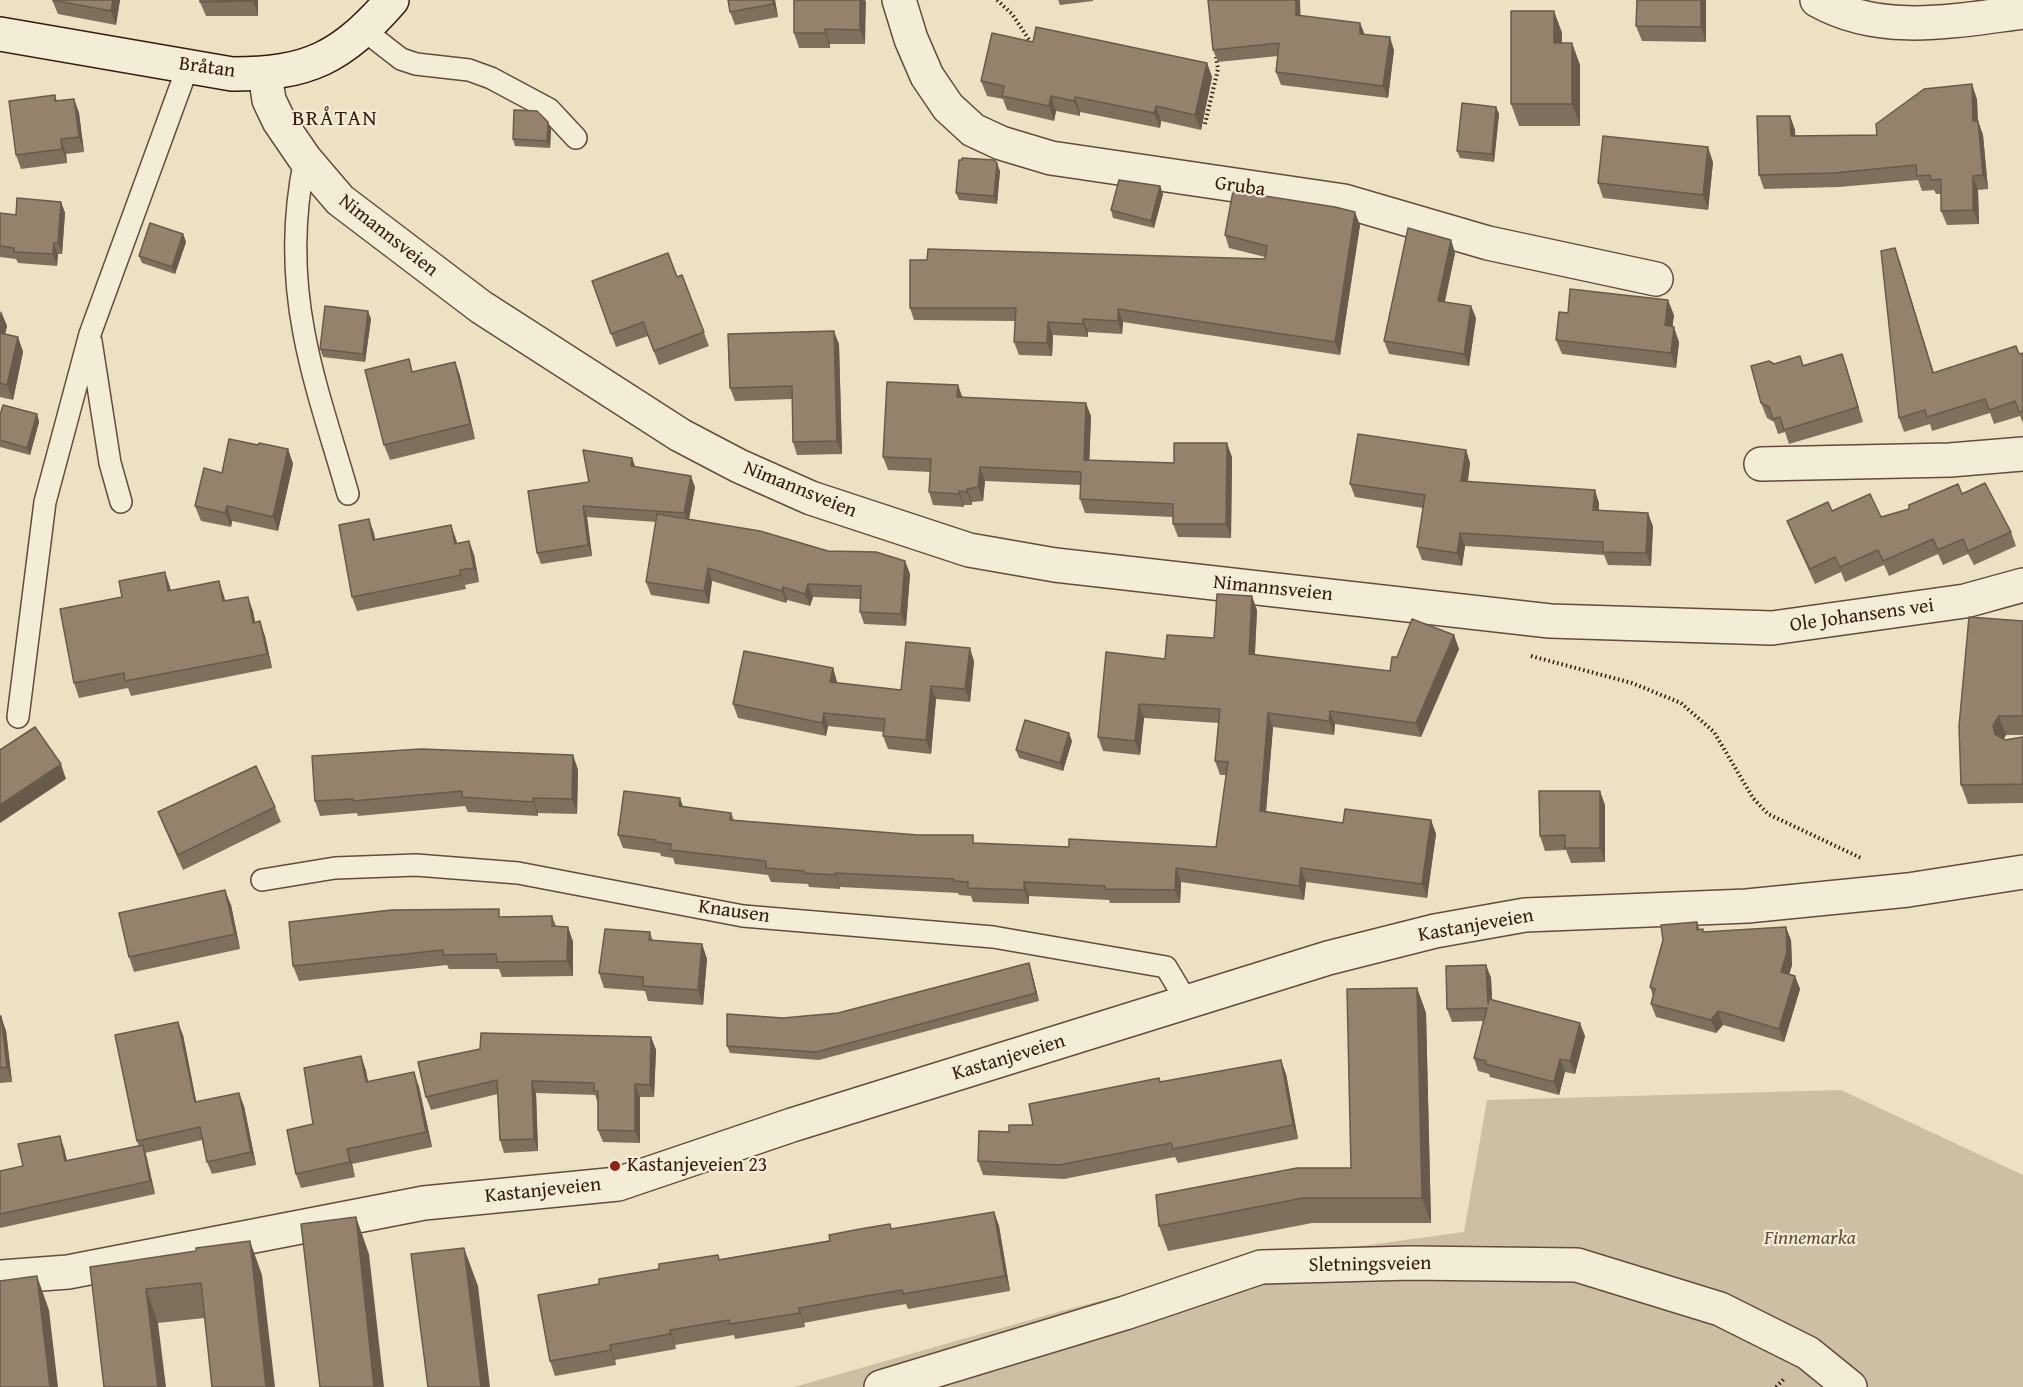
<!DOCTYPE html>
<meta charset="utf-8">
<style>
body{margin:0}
canvas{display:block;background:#ece1c2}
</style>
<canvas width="2023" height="1387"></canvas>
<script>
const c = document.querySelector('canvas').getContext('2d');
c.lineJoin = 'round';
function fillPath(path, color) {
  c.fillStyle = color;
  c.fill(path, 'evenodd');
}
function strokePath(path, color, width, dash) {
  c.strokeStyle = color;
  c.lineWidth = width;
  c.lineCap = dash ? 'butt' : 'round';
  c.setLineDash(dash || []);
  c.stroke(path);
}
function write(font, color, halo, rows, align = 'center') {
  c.font = font + ' "Gentium Book Plus",serif';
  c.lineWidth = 4.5;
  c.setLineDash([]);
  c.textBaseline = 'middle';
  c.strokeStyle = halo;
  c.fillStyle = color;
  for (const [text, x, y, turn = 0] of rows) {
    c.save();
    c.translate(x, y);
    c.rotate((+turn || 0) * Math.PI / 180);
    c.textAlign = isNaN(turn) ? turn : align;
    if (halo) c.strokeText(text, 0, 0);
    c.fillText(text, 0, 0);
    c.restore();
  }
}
const green = new Path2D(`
 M1841,1090L2023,1175V1387H794L1065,1310L1266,1259L1464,1232L1487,1100Z`);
const path = new Path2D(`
 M997,0L1012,14L1032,44
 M1205,124L1218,69L1216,57
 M1531,656L1632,683L1681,703L1714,732L1753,798L1768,814L1861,858
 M1776,1387L1784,1379`);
const service = new Path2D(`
 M365,31L401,59L416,64L469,70L491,78L549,109L576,138
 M305,159C293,216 293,276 304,333C314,387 333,441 348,494
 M91,341L110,463L121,502
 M18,717L45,502L90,334L188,66
 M262,880L335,868L416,865L518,873L743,916L993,937L1166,967L1187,1002`);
const minor = new Path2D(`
 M899,0L911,39L927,76L948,107L973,130L1001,143L1051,158L1344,201L1488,243L1656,279
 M1817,0C1881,36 1954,21 2023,12
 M265,74L269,100L279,121L305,159L340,200L481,307L680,435L739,466L811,498L969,550L1055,565L1550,621L1772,628L1965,601L2023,585
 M1761,464L1950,460L2023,454
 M0,1277L68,1272L424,1203L618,1184L792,1125L1328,958L1435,931L1525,915L1747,906L1908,890L2023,872
 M881,1387L1125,1313L1261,1267L1410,1263L1577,1265L1720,1309L1808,1353L1850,1387`);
const secondary = new Path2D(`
 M0,34L232,74C309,74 341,58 392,0`);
const wall = new Path2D(`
 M52,0H120L116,25L58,14Z
 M258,0V16H206L200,2Z
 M728,0H775L778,17L735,25L730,12Z
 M794,0H865V44H830V48H799L794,33Z
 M1058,0H1093V1L1060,5Z
 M1208,0H1300V16L1360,23L1364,34L1394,50L1388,98L1281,85L1276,72L1278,56L1218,62L1213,50Z
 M1637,0H1706V42L1642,41L1636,26Z
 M1554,11L1562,33V43H1572L1580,65V126H1519L1511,104Z
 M1033,42L1207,63L1212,77L1201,130L1161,121L1160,128L1080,112V116L1056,111L1054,121L1007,110L1003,99L987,96L981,81Z
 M55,95L57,101L74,99L79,113L84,152L66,154L67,163L21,169L16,155Z
 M1977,99L1978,121L1983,135L1988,189L1978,190L1979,224L1947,225L1941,211V194H1936L1934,190L1922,191L1918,180L1839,187L1764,189L1759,175L1790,116L1795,130V136L1877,135Z
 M1496,107L1499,114L1494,162L1460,158L1457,151Z
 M551,129L550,148L515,146L513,139Z
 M1713,162L1708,210L1603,198L1598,183Z
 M1000,171L997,204L959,200L956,193Z
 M1160,186L1163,194L1154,228L1113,218L1111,210Z
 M61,202L65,213L62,254H58L57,266L18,263L16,259L0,257V213L16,215Z
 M1360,225L1340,355L1123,322L1122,334L1088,332V337L1053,335L1052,356L1019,355L1014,342L1015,321L914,320L910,308L1265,259V257L1229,248L1225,235Z
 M183,234L186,242L175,274L142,263L139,256Z
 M1451,240L1455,253L1445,302L1471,306L1476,318L1469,366L1389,354L1384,341Z
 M1895,248L1934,373L2023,353V423L2020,416L1994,424L1990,413L1932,431L1930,424L1904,432L1899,418Z
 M682,275L709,346L659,365L648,336L616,347L592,281L677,277Z
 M0,311L7,326L5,334L18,337L23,352L13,400L0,397Z
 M1568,313L1674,315L1672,326L1679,342L1676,368L1562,354L1556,340Z
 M371,319L365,362L323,357L320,349Z
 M839,344L842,454L797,455L793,442L792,399L735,401L730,388Z
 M1842,354L1863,422L1789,444L1785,432L1778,434L1774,422L1767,418L1761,403L1774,364L1803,365Z
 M455,362L460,376L475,439L390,460L384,445Z
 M958,385L962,397L1091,416L1089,460L1174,463L1232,457L1231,538L1178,537L1173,524V517L1085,513L1080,499L1081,485L985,481L983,501L972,502V505H964V507L933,505L929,492L930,472L888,470L883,457Z
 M37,414L39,422L30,455L0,447V415Z
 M258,445L288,449L293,464L278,531L232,521L231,527L201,521L195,506L222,473Z
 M1466,450L1470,463L1468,481L1599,503V511L1653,526L1651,566L1608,565L1604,555L1465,546L1462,566L1422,560L1417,547L1423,508L1355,497L1350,484Z
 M632,458L635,466L695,487L689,519L828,551L905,561L910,574L906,626L864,624L860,612V599L813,597L810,606L787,600L786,603L712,581L709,604L651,595L646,582L656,522L587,517L592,556L541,564L537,553L589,482Z
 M1962,494L2011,532L2016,546L1974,565L1968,554L1943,565L1938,554L1889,576L1884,565L1845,582L1841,572L1815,584L1793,536L1787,521L1832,511L1881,517Z
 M369,519L375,540L456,539L457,543L469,541L474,555L479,582L465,585L466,589L357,611L352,597Z
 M165,572L171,591L224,596L225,601L253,611L255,623L265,636L272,668L131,696L128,688L79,698L74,683Z
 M1257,610L1255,655L1390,671L1397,657L1454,635L1459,649L1421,737L1335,724L1334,735L1273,727L1266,811L1343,823L1431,820L1436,834L1427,898L1306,882L1304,900L1181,882L1180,903H1110L1109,900L1029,896V904L973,902L971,896L959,895L958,893L840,887V889L809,887L808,884L771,882L768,875L675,864L673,858L661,856L660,853L623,848L618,835L683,807L731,813L734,820L976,843L1069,847H1216L1226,775H1220L1215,761L1219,723L1144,718L1140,755L1103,751L1098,737L1165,659L1214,638Z
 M2023,621V735H2006L2004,739L2005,740L2023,737V803L1968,804L1961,785Z
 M974,661L970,702L936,699L931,754L888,749L883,736L884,732L828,726L826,736L738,718L733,704L833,668L837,682V683L901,690Z
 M1072,741L1063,771L1019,758L1016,750Z
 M573,755L578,770L577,814L538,813V816L468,812L465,806L358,816L357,813L320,816L315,801Z
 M1605,805V862L1571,863L1566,850L1545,851L1540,836Z
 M275,807L281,822L183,870L164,827L158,812Z
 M231,905L240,949L134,972L129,957Z
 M552,916L556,926L568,927L573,942V976L502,977L499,969H449L447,965L299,981L293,966L502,917Z
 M1697,922L1700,930L1704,932L1791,940L1792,965L1789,974L1795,976L1800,989L1784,1042L1723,1025L1716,1033L1656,1017L1651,1004L1653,996L1650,987Z
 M650,932L653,941L702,944L707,959L703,1005L648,1001L645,991L604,988L599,973Z
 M1486,965L1491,978L1492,1000L1585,1036L1575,1074L1565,1072L1559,1095L1490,1077L1489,1074L1478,1071L1474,1058L1483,1021L1452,1022L1447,1009Z
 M1031,970L1039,1001L819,1060L730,1053L727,1046L783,1018L838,1013Z
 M1417,988L1426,1013L1431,1223H1312L1168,1251L1159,1226L1351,1168Z
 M0,1016L6,1031L12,1082L0,1083Z
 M183,1035L196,1102L244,1106L256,1165L212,1174L207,1162L202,1140L145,1153L155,1194L0,1228V1171L23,1166L64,1148L67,1161L139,1146L137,1141Z
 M651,1037L656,1050L654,1097H640V1143L603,1142L598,1130V1103L595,1095L536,1093L538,1151L504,1153L500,1140L498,1094L431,1110L426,1097Z
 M361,1056L366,1071L368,1082L414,1072L419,1087L432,1147L352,1164L355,1177L301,1188L296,1174L313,1124Z
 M1286,1074L1298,1139L1178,1163L1175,1157L1064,1179L983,1175L978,1161L1033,1125L1160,1082Z
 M994,1212L999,1226L1010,1291L908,1309L906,1304L877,1309L804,1323L805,1327L735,1339L734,1335L675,1345L676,1349L615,1360L616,1365L555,1376L550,1361L599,1284L720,1259Z
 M90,1267L262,1275L204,1318L158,1323Z`);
const shadedWall = new Path2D(`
 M113,0H120L116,25L111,11Z
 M253,0H258V16L253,1Z
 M773,0H775L778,17L773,4Z
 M860,0H865L866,2L865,44L860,30Z
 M1296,0H1300L1301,27L1296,15Z
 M1701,0H1706V42L1701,27Z
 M1554,11L1562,33V65L1554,43Z
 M1360,23L1365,35L1360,34Z
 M825,29L830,44V48L825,33Z
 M1390,37L1394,50L1388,98L1383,86Z
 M1572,43L1580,65V126L1572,104Z
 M1207,63L1212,77L1201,130L1195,115Z
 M1972,84L1977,99L1978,136L1973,121Z
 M1051,96L1056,111L1054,121L1049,106Z
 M1075,97L1080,112V116L1074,101Z
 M74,99L79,113L84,152L79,137Z
 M1156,106L1161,121L1160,128L1154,113Z
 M1496,107L1499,114L1494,162L1492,154Z
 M1790,116L1795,130L1796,150L1791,136Z
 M1978,121L1983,135L1988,189L1983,175Z
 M548,122L551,129L550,148L547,141Z
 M61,139L66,154L67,163L62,149Z
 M1708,147L1713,162L1708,210L1703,195Z
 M997,163L1000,171L997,204L994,196Z
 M1973,176L1978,190L1979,224L1973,210Z
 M1160,186L1163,194L1154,228L1151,221Z
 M61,202L65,213L62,254L58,243Z
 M1355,212L1360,225L1340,355L1335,342Z
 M183,234L186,242L175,274L172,267Z
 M1451,240L1455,253L1442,313L1438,301Z
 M54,243L58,254L57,266L53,254Z
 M1895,248L1900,262L1938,388L1933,373Z
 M1668,300L1674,315L1671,340L1665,325Z
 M1471,306L1476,318L1469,366L1464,354Z
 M1118,309L1123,322L1122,334L1118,321Z
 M1,311L7,326L2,347L0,342V317Z
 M368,311L371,319L365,362L363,354Z
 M1083,319L1088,332V337L1083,324Z
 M1048,322L1053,335L1052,356L1047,343Z
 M1674,327L1679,342L1676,368L1671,353Z
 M834,331L839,344L842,454L837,441Z
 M18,337L23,352L13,400L7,385Z
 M1842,354L1847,368L1863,422L1858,407Z
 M455,362L460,376L475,439L470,424Z
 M958,385L963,399L957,397Z
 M1086,403L1091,416L1089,473L1084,460Z
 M37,414L39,422L30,455L27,448Z
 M1227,443L1232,457L1231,538L1226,524Z
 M288,449L293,464L278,531L273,517Z
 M1466,450L1470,463L1466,494L1461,481Z
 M632,458L636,469L631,466Z
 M980,467L985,481L983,501L978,487Z
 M691,476L695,487L688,524L684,513Z
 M967,489L972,502V505L967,492Z
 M1595,490L1599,503L1598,524L1593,510Z
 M959,491L964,505V507L959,494Z
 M227,506L232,521L231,527L225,513Z
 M583,506L587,517L592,556L588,545Z
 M1648,513L1653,526L1651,566L1646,553Z
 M369,519L374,533L378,554L373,540Z
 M451,525L456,539L460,558L455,544Z
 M1460,533L1465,546L1462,566L1457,553Z
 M469,541L474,555L479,582L474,568Z
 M905,561L910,574L906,626L901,614Z
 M708,568L712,581L709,604L704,591Z
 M165,572L170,587L174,606L168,591Z
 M219,581L224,596L228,616L223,601Z
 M808,584L813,597L810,606L805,594Z
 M783,587L787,600L786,603L782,591Z
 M1252,596L1257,610L1254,668L1249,654Z
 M248,597L253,611L258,638L253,623Z
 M260,621L265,636L272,668L267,654Z
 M1454,635L1459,649L1421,737L1416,723Z
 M970,648L974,661L970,702L965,689Z
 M833,668L837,682L835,696L830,682Z
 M931,686L936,699L931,754L926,740Z
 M1139,704L1144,718L1140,755L1135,741Z
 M1330,711L1335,724L1334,735L1329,721Z
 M824,713L828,726L826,736L822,723Z
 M1268,713L1273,727L1265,824L1260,811Z
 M1999,716L2006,735L2000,745L1993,726Z
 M1069,733L1072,741L1063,771L1060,763Z
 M573,755L578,770L577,814L572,799Z
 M61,764L66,779L0,823V805Z
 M1600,791L1605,805V862L1600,848Z
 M533,798L538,813V816L533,802Z
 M680,798L685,812L679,806Z
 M1431,820L1436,834L1427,898L1422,884Z
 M1176,868L1181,882L1180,903L1175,890Z
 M1301,868L1306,882L1304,900L1299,886Z
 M835,873L840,887V889L835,875Z
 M1024,882L1029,896V904L1024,890Z
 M225,890L231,905L240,949L235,934Z
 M568,927L573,942V976L567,961Z
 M1786,927L1791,940L1792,965L1786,985L1781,972Z
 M702,944L707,959L703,1005L698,990Z
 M1029,963L1031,970L1039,1001L1036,993Z
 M1486,965L1491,978L1493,1017L1488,1004Z
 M1795,976L1800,989L1784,1042L1779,1029Z
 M1417,988L1426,1013L1431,1223L1422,1198Z
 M1718,1011L1723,1025L1716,1033L1711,1020Z
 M1,1016L6,1031L12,1082L7,1067Z
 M178,1022L183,1035L199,1115L195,1102Z
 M1580,1023L1585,1036L1575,1074L1570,1061Z
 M651,1037L656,1050L654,1097L650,1085Z
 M361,1056L366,1071L371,1097L366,1082Z
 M1560,1059L1565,1072L1559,1095L1554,1082Z
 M1281,1060L1286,1074L1298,1139L1293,1125Z
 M414,1072L419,1087L432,1147L426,1132Z
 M532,1081L536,1093L538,1151L534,1139Z
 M635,1084L640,1097V1143L635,1131Z
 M239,1093L244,1106L256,1165L251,1152Z
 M60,1136L64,1148L70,1174L65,1161Z
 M143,1145L147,1158L155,1194L150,1181Z
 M347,1149L352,1164L355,1177L350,1162Z
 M994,1212L999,1226L1010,1291L1005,1276Z
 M356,1217L369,1254L384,1387H374Z
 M250,1241L262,1275L275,1387H266Z
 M464,1248L478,1286L490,1387H481Z
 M37,1276L49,1310L58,1387H50Z
 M146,1289L158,1323L166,1387H158Z
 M799,1308L804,1323L805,1327L800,1313Z
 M670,1330L675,1345L676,1349L670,1334Z
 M610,1345L615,1360L616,1365L611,1350Z`);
const building = new Path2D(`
 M53,0H113L111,11Z
 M200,0H253V1L200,2Z
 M728,0H773V4L730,12Z
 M794,0H860V30L825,29V33H794Z
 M1208,0H1296V15L1360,23V34L1390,37L1383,86L1276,72L1279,43L1213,50Z
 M1637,0H1701V27L1636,26Z
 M1511,11H1554V43H1572V104H1511Z
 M1036,27L1207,63L1195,115L1156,106L1154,113L1075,97L1074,101L1051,96L1049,106L1002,96L1004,86L981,81L992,33L1033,42Z
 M1972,84L1973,121H1978L1983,175L1973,176V210L1941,211V179L1931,180L1930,175L1917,176L1916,165L1834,173L1759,175L1757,116H1790L1791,136L1877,135L1876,124L1924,89Z
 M55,95V101L74,99L79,137L61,139L62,149L16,155L9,101Z
 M1462,103L1496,107L1492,154L1457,151Z
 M514,110L537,111L548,122L547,141L513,139Z
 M1603,136L1708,147L1703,195L1598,183Z
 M962,158L994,160L997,163L994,196L956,193L959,160H962Z
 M1119,180L1160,186L1151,221L1111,210Z
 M1233,191L1335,207L1355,212L1335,342L1118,309V321L1083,319V324L1048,322L1047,343L1014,342L1016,308H910V260H927L928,249L1265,259L1267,246L1225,235Z
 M17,198L61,202L58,243H54L53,254L14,252V248L0,246V213L16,215Z
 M150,223L183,234L172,267L139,256Z
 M1408,228L1451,240L1438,301L1471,306L1464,354L1384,341Z
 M1895,248L1933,373L2016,346L2019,354L2023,353V411L2019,412L2015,401L1989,410L1985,399L1927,417L1925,410L1899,418L1881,251Z
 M668,253L677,277L682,275L704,332L654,351L643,322L611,334L592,281Z
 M1570,289L1668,300L1665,325L1674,327L1671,353L1556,340L1559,312L1568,313Z
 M325,306L368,311L363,354L320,349Z
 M834,331L837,441L793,442L792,386L730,388L728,334Z
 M0,333L18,337L7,385L0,383Z
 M1842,354L1858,407L1784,430L1780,417L1773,419L1769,407L1761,403L1751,366L1769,361L1774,364L1800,356L1803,366Z
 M409,359L412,372L455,362L470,424L384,445L365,370Z
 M887,382L958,385L957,397L1086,403L1084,460L1174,463V443H1227L1226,524H1173V504L1080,499L1081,472L980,467L978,487L967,489V492L959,491V494L929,492L931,459L883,457Z
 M3,405L37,414L27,448L0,440V415Z
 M1358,434L1466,450L1461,481L1595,490L1593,510L1648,513L1646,553L1603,552V542L1460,533L1457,553L1417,547L1425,495L1350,484Z
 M229,439L258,445L259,443L288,449L273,517L227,506L225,513L195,506L204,468L222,473Z
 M583,450L632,458L631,466L691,476L684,513L583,506L588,545L537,553L528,491L589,482Z
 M1985,483L2011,532L1968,551L1963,539L1938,550L1933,539L1883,561L1878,550L1840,567L1835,557L1810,569L1787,521L1828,502L1832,511L1870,494L1881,517L1909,509V505L1958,484L1962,494Z
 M657,514L760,531L828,551L876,552L905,561L901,614L860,612L861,586L808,584L805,594L783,587L782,591L708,568L704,591L646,582Z
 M369,519L373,540L451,525L455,544L469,541L474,568L460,570L461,575L352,597L339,525Z
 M165,572L168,591L219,581L223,601L248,597L253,623L260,621L267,654L125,681L124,673L74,683L60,609L122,597L119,581Z
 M1217,594L1252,596L1249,654L1390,671L1392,657H1397L1412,619L1454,635L1416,723L1330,711L1329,721L1268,713L1260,811L1343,823L1345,809L1431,820L1422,884L1301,868L1299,886L1176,868L1175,890L1105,889V886L1024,882V890L968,888V882L954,881V879L835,873V875L804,873V871L766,868V861L670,850L671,844L656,842V840L618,835L624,791L680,798L679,806L731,813L730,820L918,835H973V843L1069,847V839L1216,847L1228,762L1215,761L1220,709L1139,704L1135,741L1098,737L1106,652L1165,659L1167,635L1214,638Z
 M1969,617L2023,621V716H1999L1993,726L1995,734L2005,740L2023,737V784L1961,785L1959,726Z
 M906,642L970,648L965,689L931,686L926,740L883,736L885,719L824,713L822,723L733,704L744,651L833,668L830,682L901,690Z
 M1025,720L1069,733L1060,763L1016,750Z
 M35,727L61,764L0,805V750Z
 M421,749L573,755L572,799L533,798V802L462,797V791L353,801V799L315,801L312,756Z
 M256,766L275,807L178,855L158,812Z
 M1539,791H1600V848H1565V835L1540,836Z
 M225,890L235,934L129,957L119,913Z
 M499,909V917L552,916V926L568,927L567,961L497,962L496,954L443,955V950L293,966L289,922L391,910Z
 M1697,922V930L1703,929V932L1786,927L1787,952L1781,972L1795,976L1779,1029L1718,1011L1711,1020L1651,1004L1655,989L1650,987L1663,940L1661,925Z
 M605,929L650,932L649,940L702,944L698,990L643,986V977L599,973Z
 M1029,963L1036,993L816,1052L727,1046V1014L783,1018L838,1013Z
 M1486,965L1488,1004L1489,999L1580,1023L1570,1061L1560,1059L1554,1082L1485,1064L1486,1061L1474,1058L1487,1008L1447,1009L1446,966Z
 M1417,988L1422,1198H1303L1159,1226L1156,1195L1297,1168H1351L1347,989Z
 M0,1016H1L7,1067L0,1068Z
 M178,1022L195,1102L239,1093L251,1152L207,1162L200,1127L137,1141L115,1035Z
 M481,1033L651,1037L650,1085L635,1084V1131L598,1130V1091H594V1083L532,1081L534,1139L500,1140L497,1080L426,1097L418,1062L480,1049Z
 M361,1056L366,1082L414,1072L426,1132L347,1149L350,1162L296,1174L287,1130L313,1124L304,1068Z
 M1281,1060L1293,1125L1173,1149L1171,1143L1059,1165L978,1161L979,1131L1009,1132V1125H1033L1029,1104L1159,1078L1160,1082Z
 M60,1136L65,1161L143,1145L150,1181L0,1214V1171L23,1166L18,1144Z
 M994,1212L1005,1276L903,1294L902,1290L872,1295L799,1308L800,1313L730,1324L729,1320L670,1330V1334L610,1345L611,1350L550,1361L538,1295L599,1284V1279L659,1269V1264L718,1255L719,1260L830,1241L829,1235L860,1229L890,1224L891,1229Z
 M356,1217L374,1387H320L301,1224Z
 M250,1241L266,1387H212L201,1283L146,1289L158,1387H104L90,1267L196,1251V1248Z
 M464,1248L481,1387H428L411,1254Z
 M37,1276L50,1387H0V1281Z`);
const markers = [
 [615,1166,6,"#8f2418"]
];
const streetNames = [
 ["Bråtan",207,68,8],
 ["Gruba",1240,187,8],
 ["Nimannsveien",388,236,38],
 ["Nimannsveien",800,490,22],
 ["Nimannsveien",1273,589,6],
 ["Ole Johansens vei",1862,616,-8],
 ["Knausen",734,912,8],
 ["Kastanjeveien",1476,926,-10],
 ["Kastanjeveien",1009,1058,-17],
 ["Kastanjeveien",543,1191,-6],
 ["Sletningsveien",1370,1265,-1]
];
const poiNames = [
 ["Kastanjeveien 23",627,1166]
];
const parkNames = [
 ["Finnemarka",1810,1239]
];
const quarterNames = [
 ["BRÅTAN",335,119]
];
fillPath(green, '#cdbfa4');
strokePath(service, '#634c3c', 24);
strokePath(minor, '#634c3c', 36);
strokePath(secondary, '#351b10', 36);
strokePath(path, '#351b10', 4, [1.5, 3]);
strokePath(service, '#f3ecd7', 21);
strokePath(minor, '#f3ecd7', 33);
strokePath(secondary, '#f3ecd7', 33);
fillPath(wall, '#7f705e');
fillPath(shadedWall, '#685b4c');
fillPath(building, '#94826d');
strokePath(building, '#685b4c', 1.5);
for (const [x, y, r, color] of markers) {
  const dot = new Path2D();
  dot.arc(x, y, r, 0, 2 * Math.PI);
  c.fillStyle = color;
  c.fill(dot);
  strokePath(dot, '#f3ecd7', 2);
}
write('20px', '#351b10', '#f3ecd7', streetNames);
write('20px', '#351b10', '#f3ecd7', poiNames, 'left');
write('italic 20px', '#634c3c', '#f3ecd7', parkNames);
c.letterSpacing = '1.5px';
write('22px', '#351b10', '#f3ecd7', quarterNames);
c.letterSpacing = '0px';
</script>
